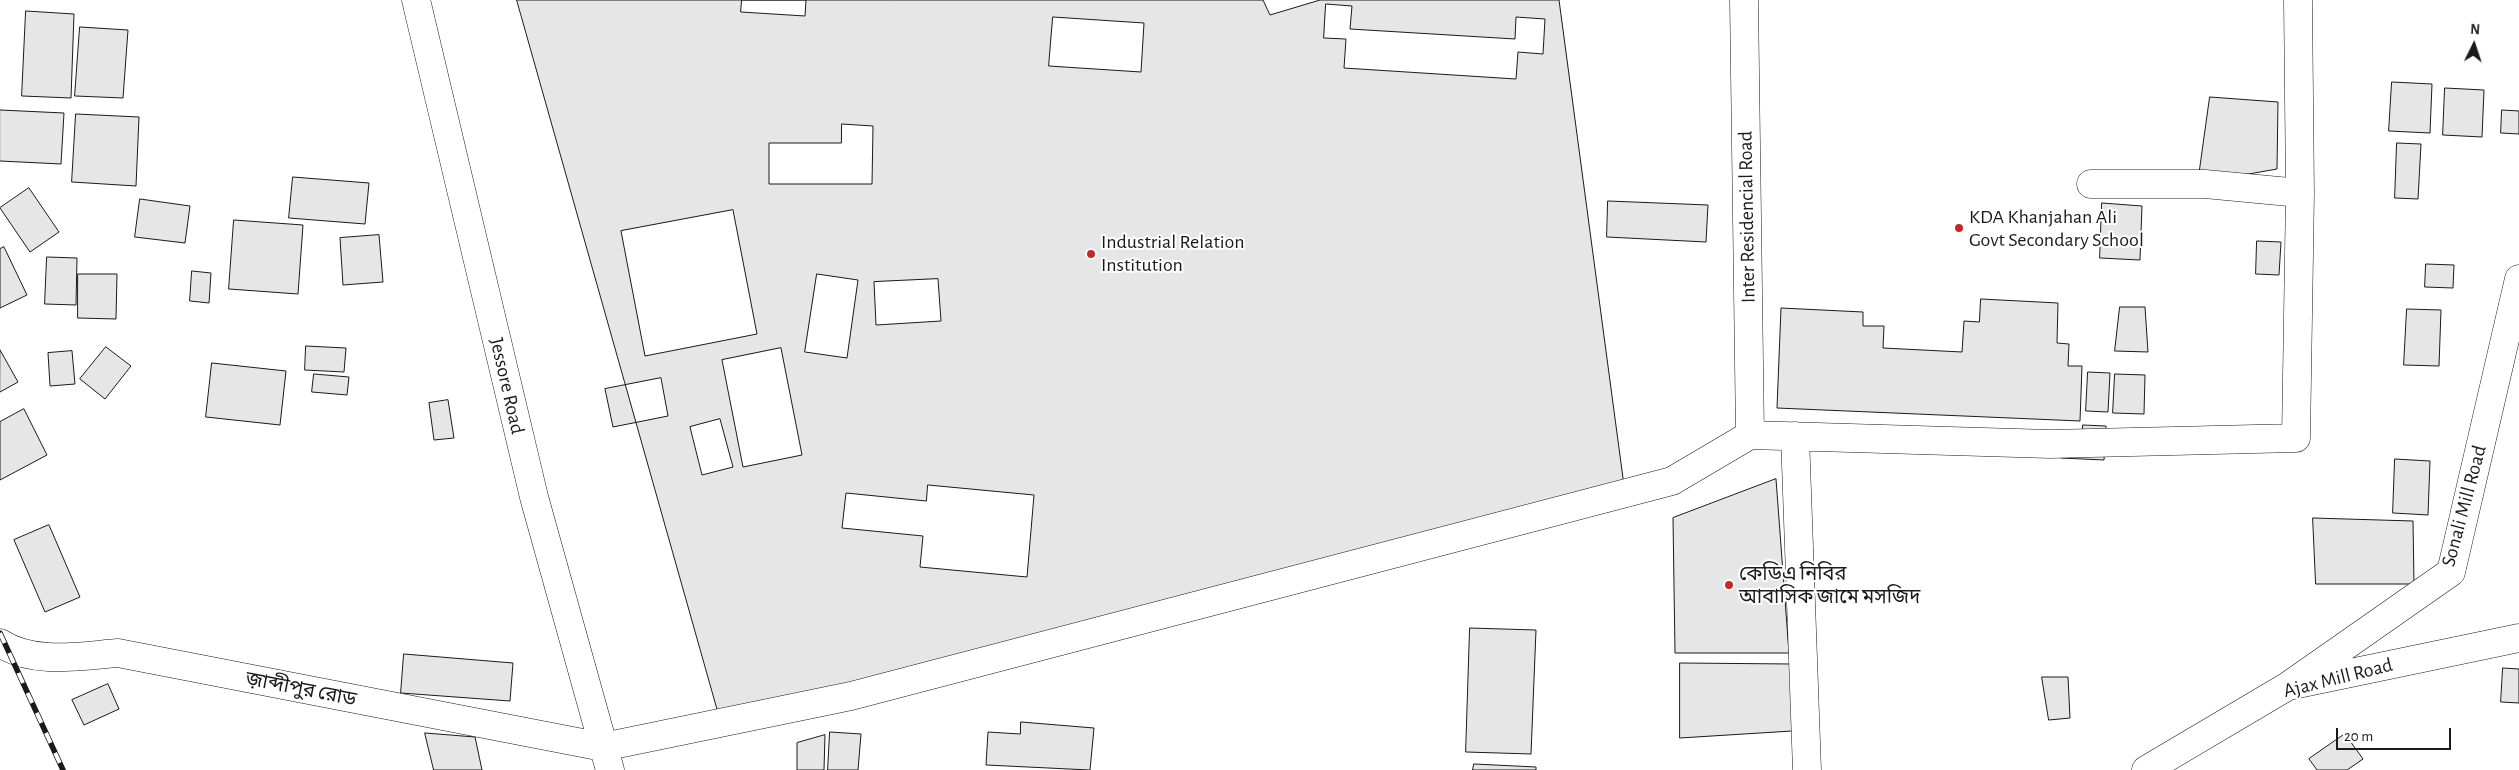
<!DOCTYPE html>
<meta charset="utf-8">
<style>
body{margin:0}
#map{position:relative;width:2519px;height:770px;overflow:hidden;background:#fff;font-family:"Alegreya Sans",sans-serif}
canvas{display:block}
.north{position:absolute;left:2449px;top:20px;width:50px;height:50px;-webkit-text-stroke:4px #fff;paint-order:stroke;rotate:4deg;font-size:14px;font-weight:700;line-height:20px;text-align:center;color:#1a1a1a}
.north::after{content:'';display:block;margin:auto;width:18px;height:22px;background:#1a1a1a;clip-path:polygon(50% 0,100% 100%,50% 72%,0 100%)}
.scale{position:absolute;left:2336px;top:728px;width:115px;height:22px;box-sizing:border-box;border:2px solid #1a1a1a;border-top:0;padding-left:6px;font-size:15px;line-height:18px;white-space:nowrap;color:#1a1a1a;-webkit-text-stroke:4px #fff;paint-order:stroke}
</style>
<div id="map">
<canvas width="2519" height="770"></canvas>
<div class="north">N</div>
<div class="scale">20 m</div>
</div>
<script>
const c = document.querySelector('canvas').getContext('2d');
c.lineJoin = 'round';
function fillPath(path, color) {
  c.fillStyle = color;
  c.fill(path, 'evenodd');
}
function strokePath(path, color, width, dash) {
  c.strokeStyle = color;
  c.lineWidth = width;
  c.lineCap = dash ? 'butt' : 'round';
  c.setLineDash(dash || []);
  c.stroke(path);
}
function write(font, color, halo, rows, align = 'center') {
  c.font = font + ' "Alegreya Sans","Noto Sans Bengali",sans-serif';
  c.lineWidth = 4;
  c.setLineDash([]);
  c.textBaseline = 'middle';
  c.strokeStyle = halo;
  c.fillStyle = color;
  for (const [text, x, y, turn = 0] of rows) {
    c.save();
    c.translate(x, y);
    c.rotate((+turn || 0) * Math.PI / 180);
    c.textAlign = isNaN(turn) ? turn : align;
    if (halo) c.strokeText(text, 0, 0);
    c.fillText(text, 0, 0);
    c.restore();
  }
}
const building = new Path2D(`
 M517,0H1263L1270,15L1320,0H1559L1625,493L721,722Z
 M742,0H806L805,16L741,12Z
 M1326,4L1352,6L1350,29L1515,39L1516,17L1545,19L1543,54L1518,52L1516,79L1344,68L1346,39L1324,38Z
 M26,11L74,14L71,98L22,96Z
 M1053,17L1144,23L1141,72L1049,66Z
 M80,27L128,30L123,98L75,96Z
 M2392,82L2432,84L2430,133L2389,131Z
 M2445,88L2484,90L2482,137L2443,135Z
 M2210,97L2278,102L2277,169L2198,183Z
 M0,110L64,113L61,164L0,161Z
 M2502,110L2519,111V134L2501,133Z
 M76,114L139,117L136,186L72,182Z
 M842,124L873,126L872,184H769V143H841Z
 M2397,143L2421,144L2418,199L2395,198Z
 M293,177L369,183L365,224L289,218Z
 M29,188L59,232L30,252L0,208Z
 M140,199L190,206L185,243L135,237Z
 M1608,201L1708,205L1706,242L1607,237Z
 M2102,203L2142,206L2140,260L2100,258Z
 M733,210L757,334L645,356L621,231Z
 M234,220L303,225L298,294L229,289Z
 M379,235L383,282L343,285L340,238Z
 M2257,241L2281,242L2279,275L2256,274Z
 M4,247L27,295L0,308V249Z
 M47,257L77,258L76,305L45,304Z
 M2426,264L2454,265L2453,288L2425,287Z
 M192,271L211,273L209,303L190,301Z
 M78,274H117L116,319L78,318Z
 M817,274L858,280L847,358L805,352Z
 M938,279L941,321L876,325L874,282Z
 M1981,299L2058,303L2057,343L2069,344L2068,366H2082L2080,421L1777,408L1781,308L1863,312V326H1884L1883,348L1962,352L1964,321L1979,322Z
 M2120,307H2145L2148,352L2115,351Z
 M2407,309L2441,310L2439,366L2404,365Z
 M306,346L346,348L344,372L305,370Z
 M106,347L131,366L105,399L80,379Z
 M781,348L802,455L743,467L722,360Z
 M0,350L18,382L0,392Z
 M72,351L75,384L50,386L48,353Z
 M212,363L286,371L280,425L206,417Z
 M2088,372L2110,373L2108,412L2086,411Z
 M314,374L349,377L347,395L312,392Z
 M2115,374L2145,375L2144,414L2113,413Z
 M661,378L668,416L613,427L605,389Z
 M448,400L454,438L434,440L429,403Z
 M24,409L47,455L0,480V422Z
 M720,419L733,467L702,475L690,427Z
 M2083,425L2106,426L2104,460L2061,458L2062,446L2082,448Z
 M2395,459L2430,461L2428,515L2393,513Z
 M1776,479L1789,653H1675L1673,518Z
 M928,485L1034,495L1027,577L920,567L923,536L842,528L846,493L926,501Z
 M2313,518L2413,521L2414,584H2316Z
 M49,525L80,597L45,612L14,540Z
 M1470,628L1536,630L1531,754L1466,752Z
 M404,654L513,663L510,701L401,693Z
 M1680,663L1792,664V731L1680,738Z
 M2503,668L2519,669V703L2501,702Z
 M2042,677H2068L2070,718L2049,720Z
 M108,684L119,709L84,725L72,700Z
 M1021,722L1094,728L1090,770L986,765L988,732L1020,734Z
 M830,732L861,734L858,770H828Z
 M425,733L475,737L482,770H434Z
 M2345,734L2363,759L2347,770H2317L2309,759Z
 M825,735L824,770H797V743Z
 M1474,764L1536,767V770H1473Z`);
const minor = new Path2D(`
 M1744,0L1750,435
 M2091,184H2205L2300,193
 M1795,436L1807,770
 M0,643C34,665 80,656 118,653L603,747L851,696L1672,481L1750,435L2050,444L2296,438L2300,193L2298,0
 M2288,686L2451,572L2519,279
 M2146,770L2288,686L2519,638`);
const trunk = new Path2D(`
 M416,0L534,497L610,770`);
const rail = new Path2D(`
 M0,633L63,770`);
const markers = [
 [1959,228,5,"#c62828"],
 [1091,254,5,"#c62828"],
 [1729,585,5,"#c62828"]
];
const streetNames = [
 ["Inter Residencial Road",1747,217,-91],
 ["Jessore Road",507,386,77],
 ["Sonali Mill Road",2464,506,-75],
 ["Ajax Mill Road",2338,678,-14],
 ["জ়াব্দীপুর রোড",301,689,11]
];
const poiNames = [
 ["KDA Khanjahan Ali",1969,217],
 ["Govt Secondary School",1969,240],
 ["Industrial Relation",1101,242],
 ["Institution",1101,265],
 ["কেডিএ নিবির",1739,574],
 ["আবাসিক জামে মসজিদ",1739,597]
];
fillPath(building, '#e6e6e6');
strokePath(building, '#1a1a1a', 1);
strokePath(minor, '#1a1a1a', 29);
strokePath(trunk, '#1a1a1a', 29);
strokePath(minor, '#fff', 28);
strokePath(trunk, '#fff', 28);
strokePath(rail, '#1a1a1a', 5.5);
strokePath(rail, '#fff', 4, [11]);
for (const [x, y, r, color] of markers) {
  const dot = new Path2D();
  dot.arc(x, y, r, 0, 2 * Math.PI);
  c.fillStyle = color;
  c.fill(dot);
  strokePath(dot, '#fff', 2);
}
write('20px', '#1a1a1a', '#fff', streetNames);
write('20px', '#1a1a1a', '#fff', poiNames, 'left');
</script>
